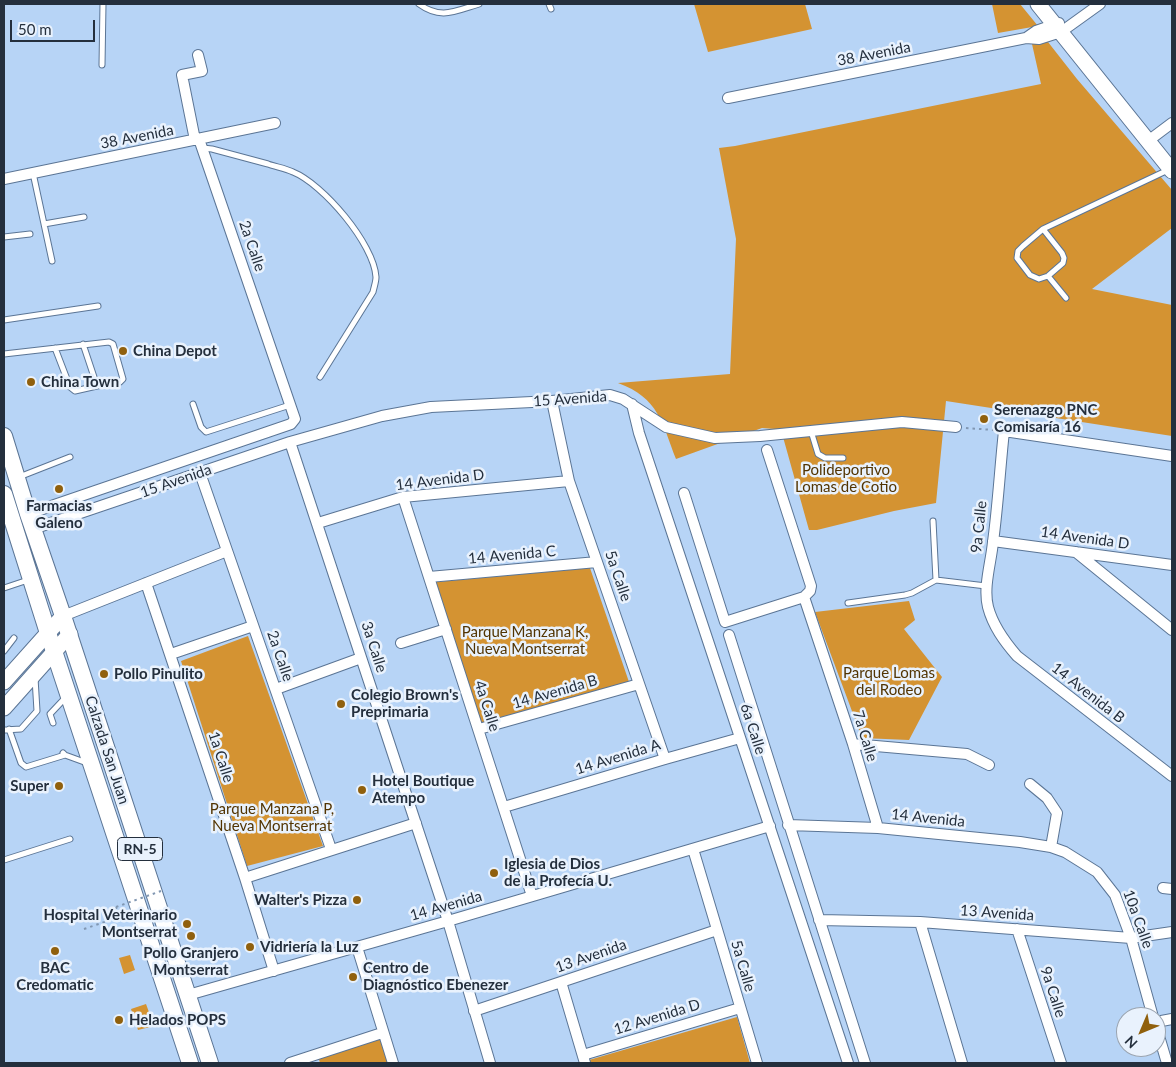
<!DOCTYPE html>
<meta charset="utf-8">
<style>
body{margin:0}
#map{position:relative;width:1176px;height:1067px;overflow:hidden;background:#b7d4f6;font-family:Lato,sans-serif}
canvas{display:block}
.frame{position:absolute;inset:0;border:5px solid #242f3d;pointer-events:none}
.north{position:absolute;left:1116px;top:1007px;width:50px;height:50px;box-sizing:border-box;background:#e9f2fd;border:1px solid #9aa4b0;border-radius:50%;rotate:225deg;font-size:14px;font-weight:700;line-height:20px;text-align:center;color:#242f3d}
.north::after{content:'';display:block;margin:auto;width:18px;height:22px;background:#90600d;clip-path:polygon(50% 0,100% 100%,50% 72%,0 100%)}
.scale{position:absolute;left:10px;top:20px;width:85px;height:22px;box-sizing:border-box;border:2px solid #242f3d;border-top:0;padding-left:6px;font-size:15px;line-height:18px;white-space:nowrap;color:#242f3d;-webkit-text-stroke:4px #e9f2fd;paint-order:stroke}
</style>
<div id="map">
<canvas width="1176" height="1067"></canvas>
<div class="frame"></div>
<div class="north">N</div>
<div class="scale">50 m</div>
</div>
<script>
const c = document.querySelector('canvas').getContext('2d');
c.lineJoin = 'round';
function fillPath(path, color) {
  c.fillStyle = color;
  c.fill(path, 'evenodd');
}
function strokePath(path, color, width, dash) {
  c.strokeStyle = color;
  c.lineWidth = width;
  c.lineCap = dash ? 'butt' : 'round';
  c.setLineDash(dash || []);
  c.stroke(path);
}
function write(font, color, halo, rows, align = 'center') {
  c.font = font + ' Lato,sans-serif';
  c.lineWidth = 5;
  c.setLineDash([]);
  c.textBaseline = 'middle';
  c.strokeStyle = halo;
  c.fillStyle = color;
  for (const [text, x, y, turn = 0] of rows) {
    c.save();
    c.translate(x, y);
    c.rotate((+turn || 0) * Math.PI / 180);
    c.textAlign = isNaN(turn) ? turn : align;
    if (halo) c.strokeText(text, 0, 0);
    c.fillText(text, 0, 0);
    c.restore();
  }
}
const green = new Path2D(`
 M694,4H805L812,29L708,52Z
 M992,4H1020L1038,26L998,33Z
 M1048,42L1077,79L1172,190V228L1092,289L1172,305V436L946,401L936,503L894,511L817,530H809L783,437L775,429L762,428L676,459C662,423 659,398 618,383L730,374L736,239L719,148L735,146L1041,84L1032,44Z
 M590,568L629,682L481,724L436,582Z
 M909,601L915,620L904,629L942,677L909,740L862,738L815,612Z
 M248,636L323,846L247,866L181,661Z
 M130,955L135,970L124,974L119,958Z
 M146,1004L154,1026L138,1030L131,1009Z
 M737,1017L750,1063H591L589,1060Z
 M380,1036L388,1063H320L318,1056Z`);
const path = new Path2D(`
 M966,428L994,430
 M84,929L119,917L116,907`);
const service = new Path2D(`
 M419,4C441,20 455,11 479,4
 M549,4L551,9
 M102,65L103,4
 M203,148L212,149C231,154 249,159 268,164C276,167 285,168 293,172C323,184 374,244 376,277C376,282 374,287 373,292L320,377
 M33,173L52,261
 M44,224L84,217
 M1043,229L1062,253L1064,258L1063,263L1048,276L1039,279L1030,275L1017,258L1018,251L1023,246L1043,229L1168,170
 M4,237L30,234
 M1048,276L1066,298
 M4,320L98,306
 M55,348L70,387L75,391L97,386L83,344
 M4,354L109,342L113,344L123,379L120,382L97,386
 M193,404L201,427L206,432L290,405
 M811,431L818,454L825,458H843
 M19,477L70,457
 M933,521L936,580
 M4,588L28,580
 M848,603L905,595L912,593L936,580L986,586
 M4,651L14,638
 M53,723L50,714L67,696
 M9,729L21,763L26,767L65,755
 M4,730L21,729L37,711L35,678
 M63,753L65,755L87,763
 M4,860L70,839`);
const minor = new Path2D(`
 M1026,38L1036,31L1059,23
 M728,98L1026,38L1039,39L1061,32L1100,4
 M195,140L182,75L202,71L198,55
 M1148,141L1172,123
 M4,179L275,123
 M552,401L569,481L665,759
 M632,404L639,433L848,1063
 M290,442L448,921L490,1063
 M1172,456L1004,431C1000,468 998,505 993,542C991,563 983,587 988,607C993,626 1004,641 1017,656L1172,776
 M200,473L331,849
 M684,493L725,622L804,597L810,591L811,586L767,450
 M403,497L532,896
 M28,514L291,424L295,419L199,139
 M318,523L403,497L569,481
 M33,529L290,442L382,416L431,407L552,401L610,395L623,399L666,427L715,438L760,436L902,422L956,427
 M993,541L1172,565
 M1076,552L1172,630
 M429,577L597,562
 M146,583L245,878L274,971
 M804,597L853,744L878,828
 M63,616L227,551
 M729,635L865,1063
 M401,643L446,629
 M171,654L253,626
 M276,689L361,658
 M479,729L639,684
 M853,744L967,754L989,765
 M1030,784L1047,798L1057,813L1051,847
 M504,807L665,759L740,738
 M788,825L878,828L1020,842L1051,847L1065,852L1097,872L1115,895L1131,938L1153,1017
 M693,849L757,1063
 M245,878L416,823
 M1163,888L1172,889
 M819,920L920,922L1131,938L1172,932
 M920,922L962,1063
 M1017,929L1061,1063
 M357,947L393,1063
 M561,982L585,1063
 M188,995L448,921L770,826
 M474,1011L717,930
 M1156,1022L1172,1019
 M1156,1026L1167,1063
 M583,1055L740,1008
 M290,1063L382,1033`);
const secondary = new Path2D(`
 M1038,4L1172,171
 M4,682L63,616
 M4,708L70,634`);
const primary = new Path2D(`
 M4,436L28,514L63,616L210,1063
 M4,494L48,633L190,1063`);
const pathBridge = new Path2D(`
 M116,907L161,891`);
const markers = [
 [123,351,5,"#90600d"],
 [31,382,5,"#90600d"],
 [984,419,5,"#90600d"],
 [59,489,5,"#90600d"],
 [104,674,5,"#90600d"],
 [341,704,5,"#90600d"],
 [59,786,5,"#90600d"],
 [362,790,5,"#90600d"],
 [494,873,5,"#90600d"],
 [357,900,5,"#90600d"],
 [187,924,5,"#90600d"],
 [191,936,5,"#90600d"],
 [250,947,5,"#90600d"],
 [55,951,5,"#90600d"],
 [353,977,5,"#90600d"],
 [119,1020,5,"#90600d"]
];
const shields = [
 [140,849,45]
];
const shieldNames = [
 ["RN-5",140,849]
];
const streetNames = [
 ["38 Avenida",874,54,-11],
 ["38 Avenida",137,137,-11],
 ["2a Calle",252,246,71],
 ["15 Avenida",570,399,-4],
 ["14 Avenida D",440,480,-7],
 ["15 Avenida",176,481,-19],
 ["9a Calle",979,527,-84],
 ["14 Avenida D",1085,538,8],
 ["14 Avenida C",512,555,-5],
 ["5a Calle",618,576,71],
 ["3a Calle",374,647,72],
 ["2a Calle",280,656,71],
 ["14 Avenida B",555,692,-16],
 ["14 Avenida B",1088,693,38],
 ["4a Calle",487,706,72],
 ["6a Calle",753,729,72],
 ["7a Calle",865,736,73],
 ["Calzada San Juan",107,750,72],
 ["1a Calle",221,757,72],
 ["14 Avenida A",618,757,-17],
 ["14 Avenida",928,818,6],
 ["14 Avenida",446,906,-16],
 ["13 Avenida",997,913,4],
 ["10a Calle",1138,919,70],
 ["13 Avenida",591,956,-19],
 ["5a Calle",743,966,74],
 ["9a Calle",1053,992,72],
 ["12 Avenida D",657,1017,-17]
];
const poiNames = [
 ["China Depot",133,351],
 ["China Town",41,382],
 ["Serenazgo PNC",994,410],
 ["Comisaría 16",994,427],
 ["Farmacias",59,506,"center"],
 ["Galeno",59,523,"center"],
 ["Pollo Pinulito",114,674],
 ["Colegio Brown's",351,695],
 ["Preprimaria",351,712],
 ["Hotel Boutique",372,781],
 ["Atempo",372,798],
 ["Super",49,786,"right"],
 ["Iglesia de Dios",504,864],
 ["de la Profecía U.",504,881],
 ["Walter's Pizza",347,900,"right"],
 ["Hospital Veterinario",177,915,"right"],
 ["Montserrat",177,932,"right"],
 ["Vidriería la Luz",260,947],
 ["Pollo Granjero",191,953,"center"],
 ["Montserrat",191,970,"center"],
 ["BAC",55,968,"center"],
 ["Credomatic",55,985,"center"],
 ["Centro de",363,968],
 ["Diagnóstico Ebenezer",363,985],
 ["Helados POPS",129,1020]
];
const parkNames = [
 ["Polideportivo",846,470],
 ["Lomas de Cotio",846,487],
 ["Parque Manzana K,",525,632],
 ["Nueva Montserrat",525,649],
 ["Parque Lomas",889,673],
 ["del Rodeo",889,690],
 ["Parque Manzana P,",272,809],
 ["Nueva Montserrat",272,826]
];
fillPath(green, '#d49332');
strokePath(service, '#5b7595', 7);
strokePath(minor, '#5b7595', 12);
strokePath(secondary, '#5b7595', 17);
strokePath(primary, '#5b7595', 18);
strokePath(path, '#8197b2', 2, [2.5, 4]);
strokePath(service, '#fff', 5);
strokePath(minor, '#fff', 10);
strokePath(secondary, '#fff', 15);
strokePath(primary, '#fff', 16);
strokePath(pathBridge, '#8197b2', 2, [2.5, 4]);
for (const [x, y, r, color] of markers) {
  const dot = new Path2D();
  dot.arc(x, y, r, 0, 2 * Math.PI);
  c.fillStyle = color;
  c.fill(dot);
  strokePath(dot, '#e9f2fd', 2);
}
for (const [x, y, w] of shields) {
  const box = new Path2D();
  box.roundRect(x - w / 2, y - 11.5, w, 23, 4);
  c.fillStyle = '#e9f2fd';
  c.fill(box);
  strokePath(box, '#242f3d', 1);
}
write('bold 14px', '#242f3d', null, shieldNames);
write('15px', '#242f3d', '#e9f2fd', streetNames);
write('bold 15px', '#242f3d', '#e9f2fd', poiNames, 'left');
write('15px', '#523402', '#e9f2fd', parkNames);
</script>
